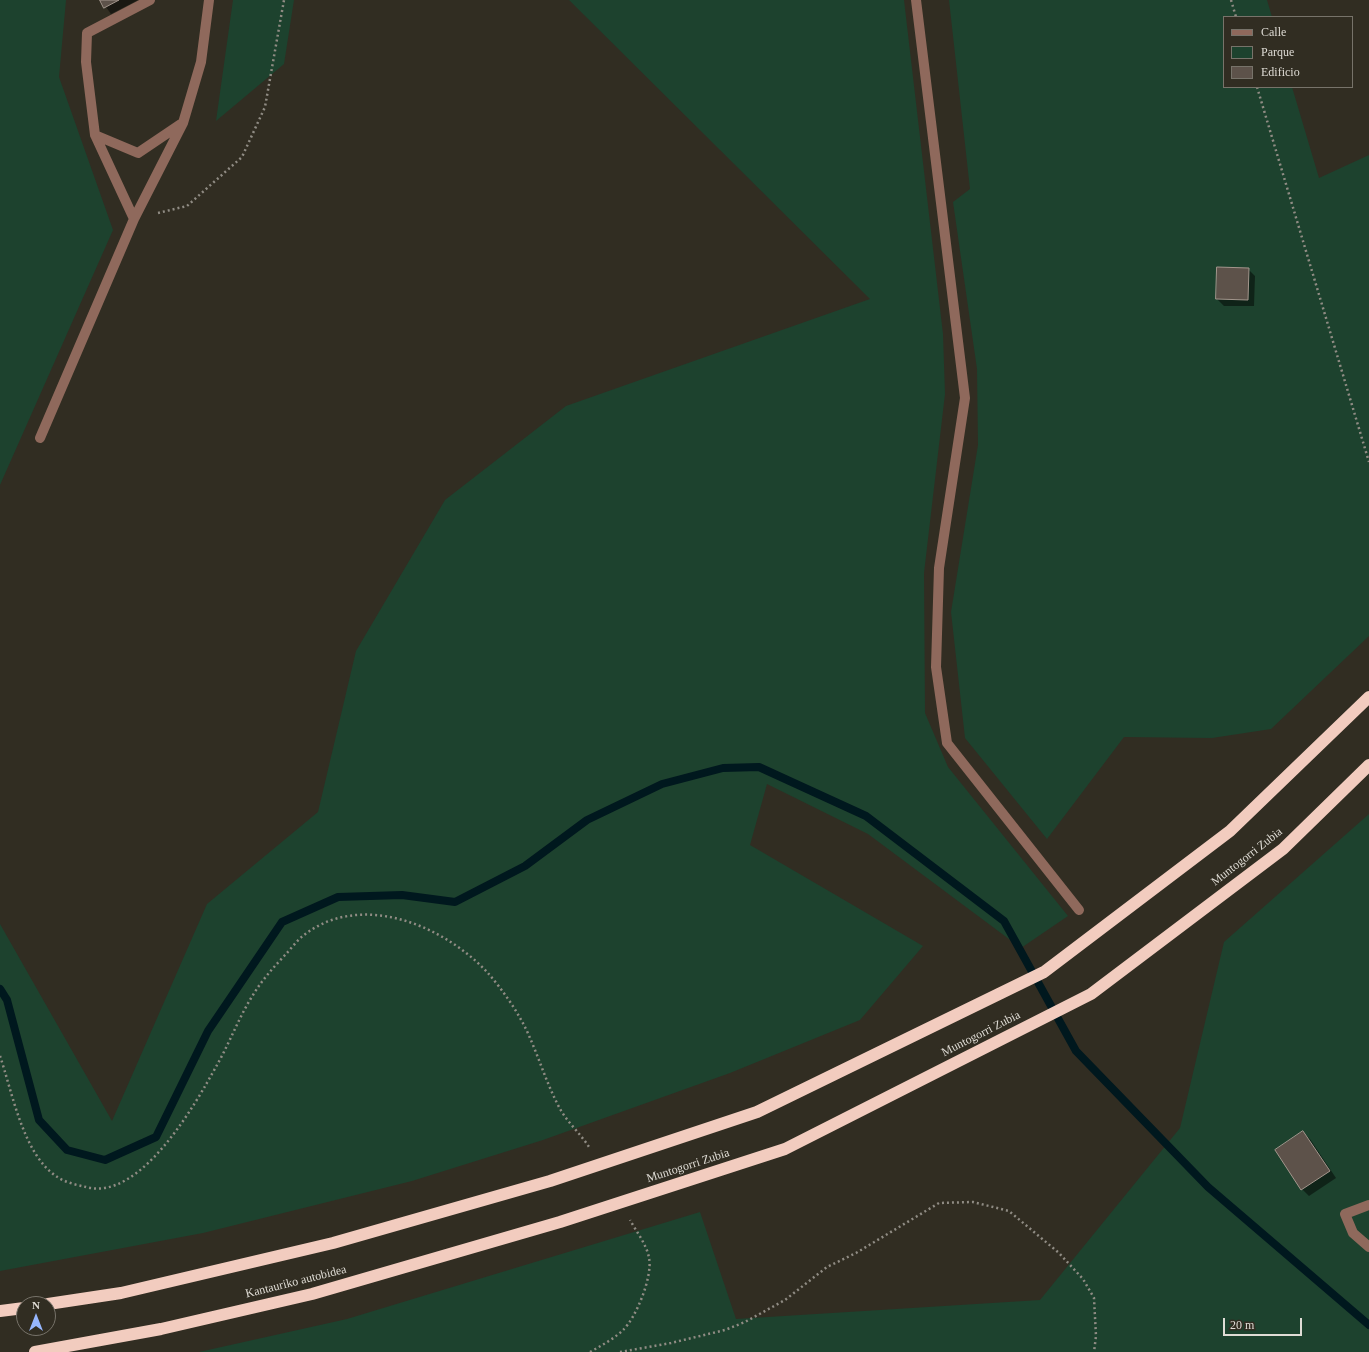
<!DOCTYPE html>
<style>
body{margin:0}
#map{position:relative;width:1369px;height:1352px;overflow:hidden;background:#312d22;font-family:Georgia,serif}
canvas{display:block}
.legend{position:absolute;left:1223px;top:16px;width:130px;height:72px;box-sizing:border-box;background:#312d22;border:1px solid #77736a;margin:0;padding:5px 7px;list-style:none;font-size:12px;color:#dfdcd5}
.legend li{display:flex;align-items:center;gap:8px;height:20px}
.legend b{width:20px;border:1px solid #77736a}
.north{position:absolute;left:16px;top:1296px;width:40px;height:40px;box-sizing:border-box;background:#312d22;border:1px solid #77736a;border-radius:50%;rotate:0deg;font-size:11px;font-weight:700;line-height:16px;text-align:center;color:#dfdcd5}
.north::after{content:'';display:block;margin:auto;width:14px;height:18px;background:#96b6fd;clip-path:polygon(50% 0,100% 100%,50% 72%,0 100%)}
.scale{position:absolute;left:1223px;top:1318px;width:79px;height:18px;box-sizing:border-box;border:2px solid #dfdcd5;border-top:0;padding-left:5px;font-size:12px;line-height:14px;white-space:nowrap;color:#dfdcd5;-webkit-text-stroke:3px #312d22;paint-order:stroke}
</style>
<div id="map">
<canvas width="1369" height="1352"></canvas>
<ul class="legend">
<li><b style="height:5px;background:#8f695c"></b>Calle</li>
<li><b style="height:11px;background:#1d422e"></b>Parque</li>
<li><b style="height:11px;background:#5d524a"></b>Edificio</li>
</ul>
<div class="north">N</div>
<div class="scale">20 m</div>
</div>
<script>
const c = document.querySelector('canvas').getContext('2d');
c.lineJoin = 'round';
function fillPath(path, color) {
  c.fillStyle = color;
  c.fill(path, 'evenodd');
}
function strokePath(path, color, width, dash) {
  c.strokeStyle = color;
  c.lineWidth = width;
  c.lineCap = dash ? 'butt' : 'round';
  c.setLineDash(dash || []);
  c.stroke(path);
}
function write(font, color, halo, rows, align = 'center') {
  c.font = font + ' Georgia,serif';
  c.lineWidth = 3.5;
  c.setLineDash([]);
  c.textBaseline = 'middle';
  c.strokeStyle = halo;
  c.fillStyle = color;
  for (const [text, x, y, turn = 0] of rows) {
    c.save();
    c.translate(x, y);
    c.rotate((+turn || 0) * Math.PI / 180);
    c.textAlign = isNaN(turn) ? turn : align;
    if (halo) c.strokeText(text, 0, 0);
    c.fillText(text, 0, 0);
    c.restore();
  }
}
const green = new Path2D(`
 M0,0H66L59,77L113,230L0,485Z
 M233,0H294L284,64L216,121Z
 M569,0H904L943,334L945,394L924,573L925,713L948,767L1068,916L1021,948L868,834L767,784L750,845L923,946L860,1020L730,1073L543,1140L412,1181L203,1233L0,1271V924L112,1121L207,904L318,812L356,651L445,500L566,406L870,299Z
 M949,0H1267L1272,17H1224V87H1292L1319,178L1369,155V636L1271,729L1212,738L1124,737L1047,839L965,738L951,612L978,445L977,369L953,202L970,189Z
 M1369,814V1352H199L347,1319L700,1212L736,1319L1040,1300L1180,1128L1224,942Z`);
const shadow = new Path2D(`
 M101,0H138L111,14Z
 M1248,269L1255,276L1254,306H1224L1217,299Z
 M1303,1132L1310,1139L1336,1178L1309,1196L1302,1189Z`);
const stream = new Path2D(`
 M0,989L7,1000L39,1120L67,1150L105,1160L156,1137L208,1031L282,922L338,897L402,895L455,902L525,866L587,820L662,784L723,768L759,767L866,816L1004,921L1076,1051L1208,1187L1369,1325`);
const building = new Path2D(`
 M100,0H119L104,8Z
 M1217,267L1249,268L1248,300L1216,299Z
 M1303,1131L1330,1171L1301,1190L1275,1150Z`);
const path = new Path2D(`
 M1231,0L1236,17
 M1257,87L1369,462
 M158,213L187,206L242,157L265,107L284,0
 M0,1056C12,1091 23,1154 56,1176C64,1182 76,1185 86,1187C140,1202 195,1105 217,1065C230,1042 239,1017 253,995C262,980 273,968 285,955C291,949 297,940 304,935C361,891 443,925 487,972C503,990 521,1016 530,1038C540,1061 547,1084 559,1107C566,1121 580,1133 589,1147
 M590,1352C602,1345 614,1339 623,1330C636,1318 653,1276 649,1258C647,1245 636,1231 630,1220
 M620,1352L671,1343L725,1330L745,1322L785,1300L827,1267L856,1253L939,1203L973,1202L1009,1211L1059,1253L1083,1279L1094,1298L1096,1336L1094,1352`);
const minor = new Path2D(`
 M916,0L965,398L939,568L936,667L947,743L1079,910
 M95,135L138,153L181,124
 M134,219L95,135L86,62L87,33L150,0
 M40,438L134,219L183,123L201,62L209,0
 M1369,1205L1345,1214L1353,1233L1369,1247`);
const highway = new Path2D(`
 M48,1304L121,1293L333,1243L550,1181L757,1112L1044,972L1230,831L1369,697
 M0,1311L24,1308
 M35,1352L161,1329L312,1294L560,1222L785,1149L1091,994L1283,849L1369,765`);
const streetNames = [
 ["Muntogorri Zubia",1247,857,-38],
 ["Muntogorri Zubia",981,1034,-27],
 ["Muntogorri Zubia",688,1166,-18],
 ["Kantauriko autobidea",296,1282,-14]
];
fillPath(green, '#1d422e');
fillPath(shadow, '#0007');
strokePath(stream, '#00181e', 8);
fillPath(building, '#5d524a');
strokePath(building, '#a3968d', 1);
strokePath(path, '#908c84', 2.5, [2, 3]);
strokePath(minor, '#8f695c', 10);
strokePath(highway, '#f2ccbf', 12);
write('12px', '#dfdcd5', '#312d22', streetNames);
</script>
